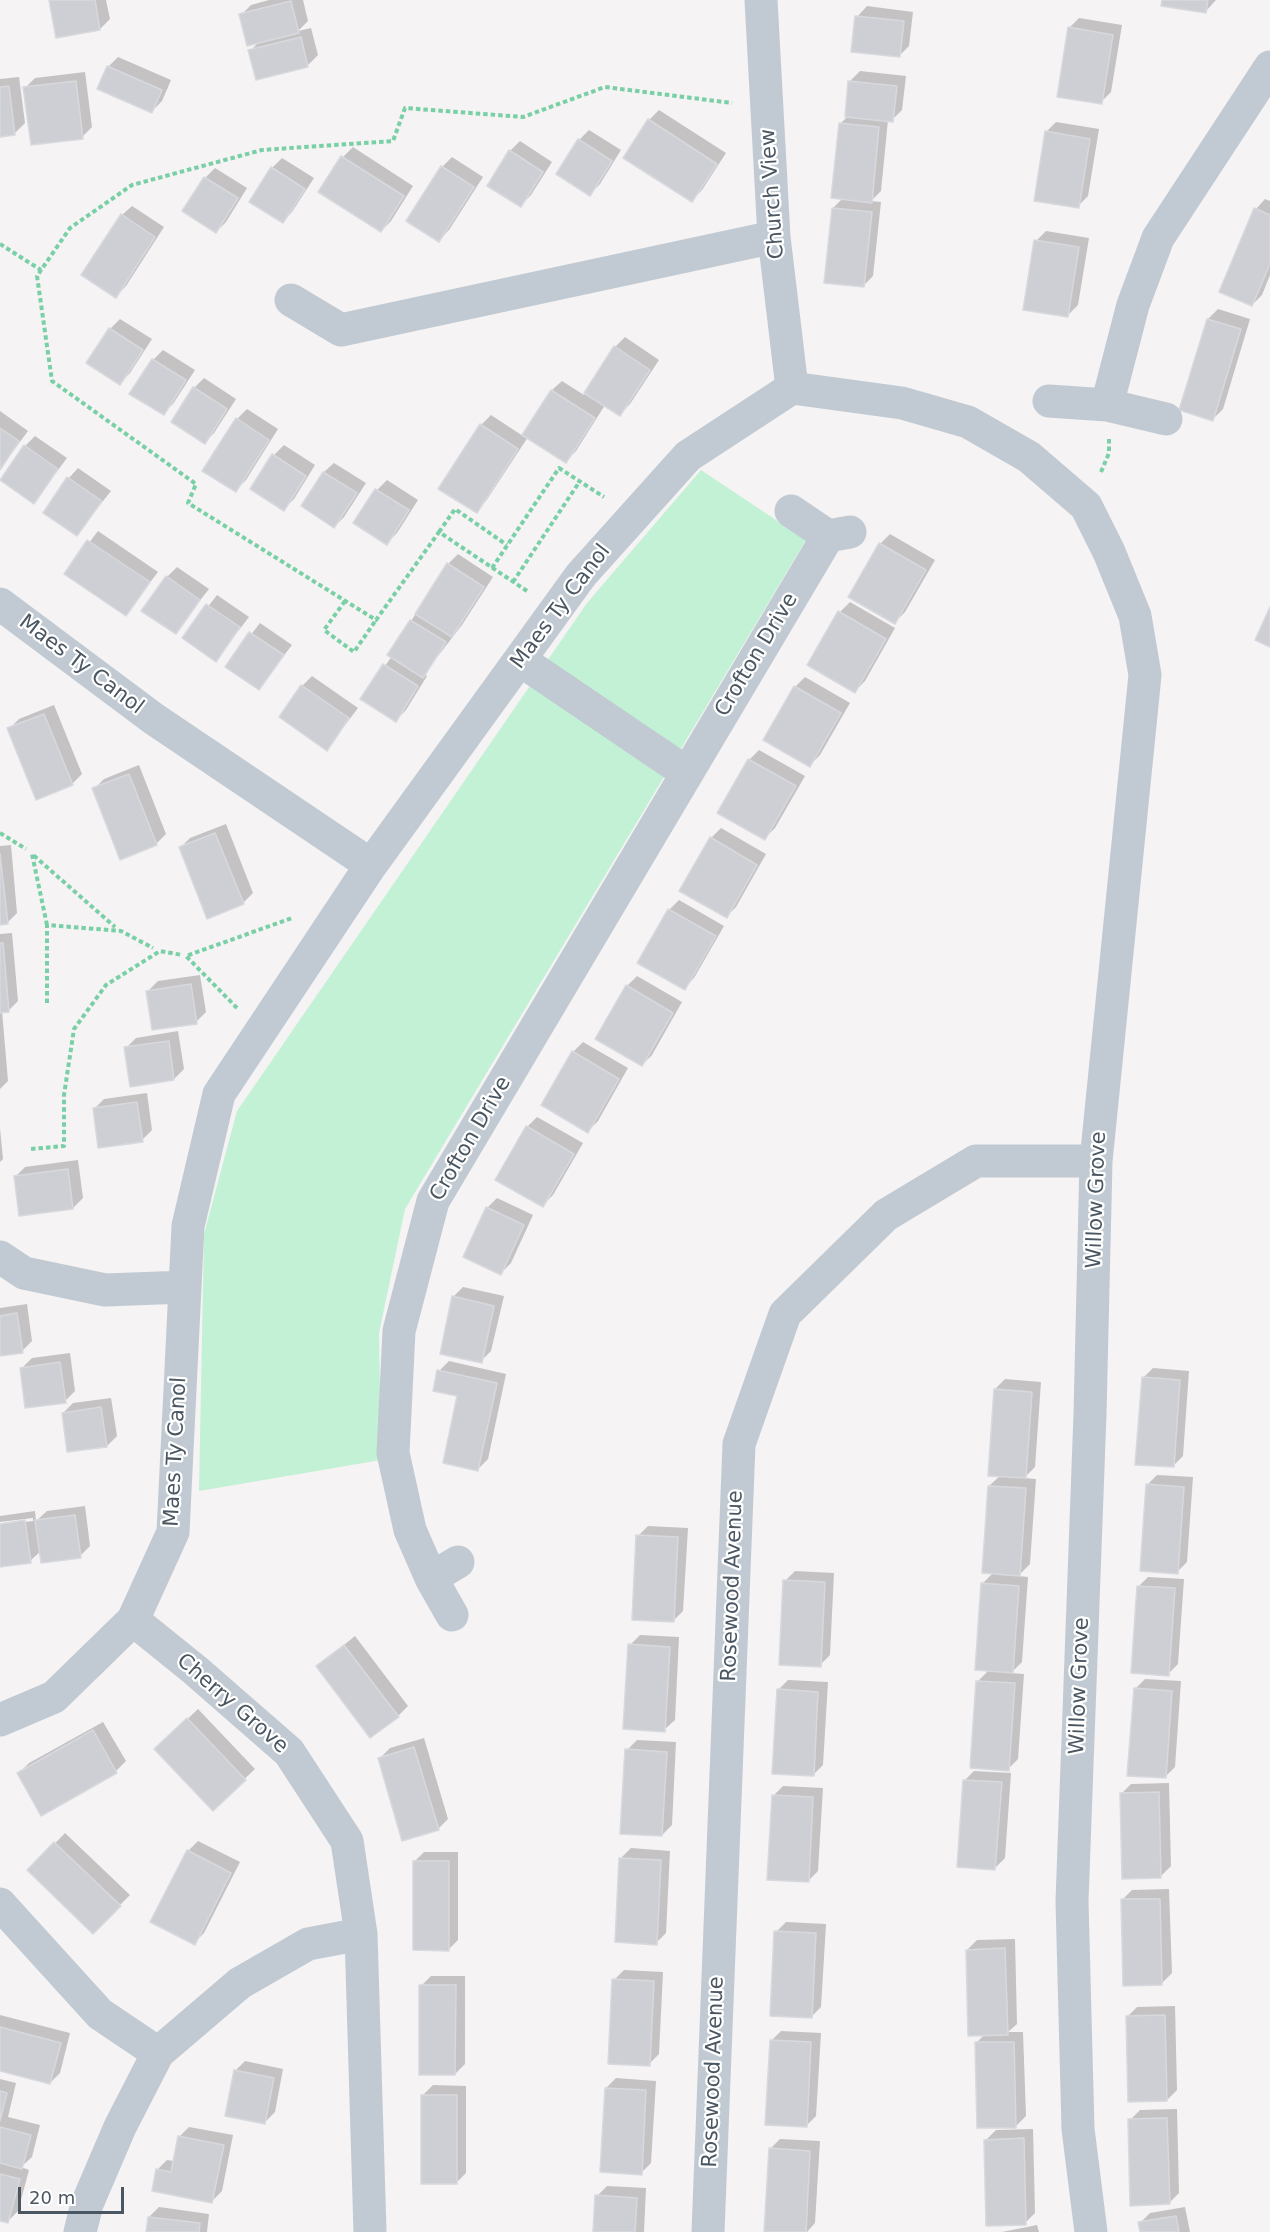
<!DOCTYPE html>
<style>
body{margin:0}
#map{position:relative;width:1270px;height:2232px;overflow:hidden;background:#f5f3f3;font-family:"DejaVu Sans",sans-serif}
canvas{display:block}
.scale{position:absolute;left:18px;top:2187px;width:106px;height:27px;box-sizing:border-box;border:3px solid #4a5661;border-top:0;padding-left:8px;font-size:18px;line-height:21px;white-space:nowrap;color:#4a5661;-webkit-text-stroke:4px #fff;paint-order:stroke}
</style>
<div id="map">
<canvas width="1270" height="2232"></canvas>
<div class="scale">20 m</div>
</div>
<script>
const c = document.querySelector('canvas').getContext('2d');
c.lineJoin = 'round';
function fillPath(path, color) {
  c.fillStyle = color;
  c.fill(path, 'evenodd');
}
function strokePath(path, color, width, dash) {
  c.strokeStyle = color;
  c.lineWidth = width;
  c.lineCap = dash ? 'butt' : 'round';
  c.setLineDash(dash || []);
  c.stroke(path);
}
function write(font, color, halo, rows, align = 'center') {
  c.font = font + ' "DejaVu Sans",sans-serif';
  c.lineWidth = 4.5;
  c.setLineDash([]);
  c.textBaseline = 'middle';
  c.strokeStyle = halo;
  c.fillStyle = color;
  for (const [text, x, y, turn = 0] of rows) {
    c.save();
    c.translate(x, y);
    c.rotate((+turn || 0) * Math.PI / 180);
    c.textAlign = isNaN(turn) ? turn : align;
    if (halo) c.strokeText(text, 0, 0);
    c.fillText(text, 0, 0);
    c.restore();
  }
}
const green = new Path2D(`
 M701,470L806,540L405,1209L379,1333L381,1460L199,1491L204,1234L237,1111L587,603Z`);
const shadow = new Path2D(`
 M50,0H106L110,19L100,29Z
 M269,0H303L308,21L298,31L311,28L318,55L308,65L250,51L260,41L241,15L251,5Z
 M1164,0H1216L1206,11Z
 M867,6L913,12L909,46L899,56L857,17Z
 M1079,18L1122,25L1111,92L1101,102L1069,28Z
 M118,57L171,80L162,101L152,111L108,67Z
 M860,71L906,76L902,110L892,120H888L881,191L871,201L881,202L873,276L863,286L833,208L843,198L840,124L848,116L850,81Z
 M85,72L92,127L82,137L25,88L35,78Z
 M19,77L25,123L15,133L0,135V79Z
 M659,110L726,153L702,190L692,200L649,120Z
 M1056,122L1099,129L1088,196L1078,206L1046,132Z
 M589,130L621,150L600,184L590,194L579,140Z
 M520,141L552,162L531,195L521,205L510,151Z
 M353,147L413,186L391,221L381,231L320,192L343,157Z
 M452,157L483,177L449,230L439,240L408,220L442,167Z
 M282,158L314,178L292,212L283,222L272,168Z
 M215,168L247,188L226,222L216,232L205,178Z
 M1265,199L1270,201V275L1262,295L1252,305L1256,209Z
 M132,206L164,227L126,286L116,296L122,215Z
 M1046,231L1089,238L1078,305L1068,315L1036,241Z
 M1218,309L1250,319L1223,409L1213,419L1208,319Z
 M120,319L152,339L130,373L120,383L110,329Z
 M625,337L659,360L630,404L620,414L605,405L576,451L566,461L528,437L486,501L476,511L481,425L491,415L523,436L552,390L562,381L584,395L615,347Z
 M163,350L195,370L173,404L163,413L153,360Z
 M204,378L236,399L214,433L204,443L194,388Z
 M247,409L278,429L246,480L236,490L204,470L237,419Z
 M0,411L28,431L0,469Z
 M35,436L67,458L34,502L25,446Z
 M284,445L315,465L294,499L284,509L274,455Z
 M334,463L366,483L344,517L334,527L303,506L324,472Z
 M78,468L111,491L77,534L69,478Z
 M387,480L418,500L397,533L387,543L355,523L377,490Z
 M98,531L158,572L126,614L66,573Z
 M890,534L935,560L905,612L895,622L880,544Z
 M458,554L493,577L462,625L424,674L427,676L406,710L396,720L362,699L392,656L389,655L448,564Z
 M177,567L209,589L175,632L167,577Z
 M217,595L249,617L216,660L184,638Z
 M850,602L895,628L865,681L855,691L840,612Z
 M260,623L292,645L259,688L227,666Z
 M312,676L358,708L327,749L302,686Z
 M805,677L850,703L820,755L810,765L795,687Z
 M54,705L82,774L72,784L9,729L19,719Z
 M759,750L805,776L775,828L765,838L719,812L749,760Z
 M139,765L166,834L156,844L94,789L104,779Z
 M226,824L253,893L243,903L180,848L190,838Z
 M721,828L766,854L736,907L726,917L711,838Z
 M11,845L17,913L7,923H0V846Z
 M679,900L724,926L694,978L684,988L669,910Z
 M12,933L18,1001L8,1011H2L8,1081L0,1089V934Z
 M200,975L206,1012L196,1022L148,991L158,981Z
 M637,976L682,1002L652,1055L642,1065L627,986Z
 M178,1031L184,1069L174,1079L126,1048L136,1038Z
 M583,1042L628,1068L598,1121L588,1131L573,1052Z
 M147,1093L152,1130L142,1140L94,1109L104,1099Z
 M537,1117L583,1143L553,1195L543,1205L527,1127Z
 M0,1128L3,1159L0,1162Z
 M78,1160L83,1198L73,1208L15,1177L25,1167Z
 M497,1198L533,1215L511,1263L501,1273L487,1208Z
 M463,1287L504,1296L491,1351L481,1361L453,1297Z
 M27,1304L32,1341L22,1351L0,1354V1308Z
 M70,1353L75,1391L65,1401L22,1368L32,1358Z
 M449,1361L506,1374L488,1459L478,1469L459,1395L439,1371Z
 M1153,1368L1189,1371L1183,1456L1173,1466L1143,1378Z
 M1005,1379L1041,1382L1035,1467L1024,1478L1036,1479L1030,1564L1018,1576L1028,1577L1022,1662L1011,1673L1024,1674L1018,1759L1008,1769L978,1681L989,1670L982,1584L994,1572L989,1486L1001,1475L995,1389Z
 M111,1398L117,1436L107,1446L63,1413L73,1403Z
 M1157,1475L1193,1477L1187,1562L1177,1572L1147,1485Z
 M85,1506L90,1546L80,1556L41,1551L30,1561L0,1565V1525L33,1521V1518L0,1522V1516L35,1511L36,1521L47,1511Z
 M648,1526L688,1528L683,1611L673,1621L638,1536Z
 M795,1571L834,1573L830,1655L820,1665L785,1581Z
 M1148,1577L1184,1579L1178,1664L1168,1674L1138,1587Z
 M640,1635L679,1637L675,1720L664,1730L630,1645Z
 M355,1636L408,1706L398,1716L318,1666Z
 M1145,1679L1181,1681L1175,1767L1165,1777L1135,1689Z
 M788,1680L828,1682L823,1765L813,1775L778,1690Z
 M198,1709L255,1769L213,1809L156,1749Z
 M103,1722L126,1761L116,1771L41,1814L19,1773L29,1763Z
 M424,1738L448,1819L438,1829L380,1758L390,1748Z
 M637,1740L676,1742L672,1825L662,1835L627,1750Z
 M974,1771L1011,1773L1005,1858L995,1868L964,1781Z
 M1169,1783L1171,1866L1161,1876L1121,1794L1131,1784Z
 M783,1786L823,1788L818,1871L808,1881L773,1796Z
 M65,1833L130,1895L93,1932L29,1870Z
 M198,1841L240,1862L204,1933L194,1943L188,1851Z
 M631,1848L670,1851L666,1933L656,1943L621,1858Z
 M424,1852H458V1940L448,1950L414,1862Z
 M1169,1889L1172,1973L1162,1983L1122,1900L1132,1890Z
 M786,1922L826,1924L821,2007L811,2017L776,1932Z
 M1015,1939L1017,2024L1008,2032H1023L1026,2116L1016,2126L976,2043L985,2034L967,1950L977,1940Z
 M624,1970L663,1972L659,2054L649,2064L614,1980Z
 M431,1976H465V2064L455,2074L421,1986Z
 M1175,2006L1177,2090L1167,2100L1127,2017L1137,2007Z
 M0,2015L70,2033L60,2073L50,2083L0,2070Z
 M781,2031L821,2033L816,2116L806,2126L771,2041Z
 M245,2061L283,2069L275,2112L265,2122L235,2071Z
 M616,2078L656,2081L651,2163L641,2173L606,2088Z
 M0,2079L16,2083L8,2117L40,2125L32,2157L21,2167L29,2170L18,2211L8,2221L0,2219Z
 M433,2085L466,2086V2173L456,2183L423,2095Z
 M1177,2109L1179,2193L1169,2203L1130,2120L1140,2110Z
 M189,2127L233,2135L222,2191L212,2201L157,2170L167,2160L174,2161L179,2137Z
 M1033,2129L1035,2213L1025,2223L986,2140L996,2130Z
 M780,2139L820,2141L815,2223L807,2232H778L770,2149Z
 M607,2186L646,2188L644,2232H595L597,2196Z
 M159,2207L209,2214L207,2232H147L149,2217Z
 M1185,2207L1190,2232H1142L1140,2223L1150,2213Z
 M1037,2225L1039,2232H1001H1002Z`);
const building = new Path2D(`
 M49,0H95L100,30L56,38Z
 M1162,0H1208L1206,13L1161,6Z
 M291,1L299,33L247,46L239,14Z
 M855,16L904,21L900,57L851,52Z
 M1068,27L1113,35L1102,104L1057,97Z
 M301,37L308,67L256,80L248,50Z
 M107,66L162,90L152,113L97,89Z
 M76,81L83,139L31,145L23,87Z
 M848,81L897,86L893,122L845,117Z
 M9,86L15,135L0,137V87Z
 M648,119L717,164L692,202L623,158Z
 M839,123L879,127L872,203L831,198Z
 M1045,131L1090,139L1079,208L1034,201Z
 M578,139L612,161L590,196L556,174Z
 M509,150L543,172L521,207L487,186Z
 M341,156L404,196L381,232L318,192Z
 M441,166L474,187L439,242L406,221Z
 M271,167L305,189L283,223L249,202Z
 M204,177L238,198L216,233L182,211Z
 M832,208L872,212L864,287L824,283Z
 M1254,208L1270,215V264L1252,306L1219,292Z
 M121,214L155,237L116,298L81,275Z
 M1034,240L1079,247L1068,317L1023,310Z
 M1207,319L1241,329L1213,421L1179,410Z
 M109,328L143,350L120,385L86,363Z
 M614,346L650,370L620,416L584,393Z
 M152,359L186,380L164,415L129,394Z
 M193,387L227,409L205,444L171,422Z
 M551,390L595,418L566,463L522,435Z
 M236,418L269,440L236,492L202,471Z
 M480,424L518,449L477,513L438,489Z
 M0,428L19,441L0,470Z
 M24,445L58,469L34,504L0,480Z
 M272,454L306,476L284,511L250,489Z
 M323,472L357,493L334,528L301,506Z
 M67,477L102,501L77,536L43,513Z
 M375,489L409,510L387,545L353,523Z
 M87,540L150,582L126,616L64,574Z
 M879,543L926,570L895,624L848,597Z
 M447,563L484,587L452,637L415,614Z
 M166,576L200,600L176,634L141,611Z
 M206,604L240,627L216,662L182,638Z
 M1270,607V647L1255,640Z
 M838,611L886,639L855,693L807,665Z
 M410,620L446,642L423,678L387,655Z
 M249,632L284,655L259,690L225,667Z
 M383,664L418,686L396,722L360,699Z
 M301,685L349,718L327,751L279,717Z
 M794,686L841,713L810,767L763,740Z
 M44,714L73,785L36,800L7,728Z
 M748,759L796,786L765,840L717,813Z
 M129,774L157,845L120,860L92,788Z
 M215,833L244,904L207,919L179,847Z
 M710,837L757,865L727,918L679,891Z
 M0,854L8,924L0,925Z
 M668,909L716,936L685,990L637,963Z
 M0,943H3L9,1012L0,1013Z
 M191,984L197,1024L152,1030L146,991Z
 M626,985L673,1013L642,1066L595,1039Z
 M169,1041L174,1080L130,1087L124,1047Z
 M572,1051L619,1079L588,1133L541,1105Z
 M137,1102L143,1142L98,1148L93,1108Z
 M526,1126L574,1154L543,1207L495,1180Z
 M68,1169L73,1209L19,1216L14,1176Z
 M486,1207L524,1225L501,1275L463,1257Z
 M452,1296L494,1306L482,1363L440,1354Z
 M17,1313L23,1353L0,1356V1316Z
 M60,1362L66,1403L25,1408L20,1368Z
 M437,1370L497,1383L478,1471L443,1463L457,1396L433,1391Z
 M1142,1377L1180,1380L1174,1467L1135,1465Z
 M994,1389L1032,1392L1026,1478L988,1476Z
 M101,1407L107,1447L67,1452L62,1413Z
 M1146,1484L1184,1487L1178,1574L1140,1571Z
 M988,1486L1026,1488L1020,1576L982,1573Z
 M75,1515L81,1558L41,1563L35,1520Z
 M25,1520L31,1563L0,1567V1524Z
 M636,1535L678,1537L674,1622L632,1620Z
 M783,1580L825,1582L821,1667L779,1665Z
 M981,1583L1019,1586L1013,1673L975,1670Z
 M1137,1586L1175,1588L1169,1676L1131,1673Z
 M628,1644L670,1647L665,1732L623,1729Z
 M344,1645L399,1717L370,1738L316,1666Z
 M976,1681L1015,1683L1009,1771L970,1768Z
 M1134,1688L1172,1691L1166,1778L1127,1776Z
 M777,1689L818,1692L814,1776L772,1774Z
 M187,1718L246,1780L213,1811L154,1749Z
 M93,1730L117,1773L41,1816L17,1773Z
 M414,1747L439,1830L402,1841L378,1758Z
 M625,1749L667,1752L662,1836L620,1834Z
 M963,1780L1002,1782L995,1870L957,1867Z
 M1159,1792L1161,1878L1122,1879L1120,1793Z
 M772,1795L813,1797L809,1882L767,1880Z
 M54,1842L121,1906L93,1934L27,1870Z
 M187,1850L231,1873L195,1945L150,1922Z
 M619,1858L661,1860L657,1945L615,1942Z
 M413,1861H449V1951L413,1950Z
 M1121,1899H1160L1162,1985L1123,1986Z
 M774,1931L816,1933L812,2018L770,2016Z
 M1005,1948L1008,2035L968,2036L966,1950Z
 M612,1979L654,1981L650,2066L608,2064Z
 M419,1985H456L455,2075H419Z
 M1165,2015L1167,2101L1128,2102L1126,2016Z
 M0,2027L61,2043L50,2084L0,2071Z
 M770,2040L811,2042L807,2127L765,2125Z
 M975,2042H1014L1016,2128H977Z
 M234,2070L274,2078L265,2124L225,2116Z
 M605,2088L646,2090L642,2175L600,2172Z
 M0,2091L7,2093L0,2121Z
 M421,2095H457V2184H421Z
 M1167,2118L1170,2204L1130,2206L1128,2119Z
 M0,2127L31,2135L22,2169L0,2163Z
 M178,2136L224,2145L212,2203L152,2191L156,2169L171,2172Z
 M1024,2138L1026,2225L986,2226L984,2140Z
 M769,2148L810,2151L806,2232H764Z
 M0,2174L20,2179L8,2223L0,2221Z
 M595,2195L637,2198L635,2232H593Z
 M1176,2216L1179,2232H1140L1138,2222Z
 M148,2217L200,2223L199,2232H146Z`);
const path = new Path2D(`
 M0,244L41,270
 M1101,472L1109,453V439
 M439,532L455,509L507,545
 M492,568L559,468L604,497
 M513,582L580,481
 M527,591L439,532L376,620L188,503L196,484L52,381L37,276L70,228L132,185L262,150L393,141L405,108L523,117L605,87L732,103
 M345,601L324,630L354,652L376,620
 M0,833L26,849
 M47,925L32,854L115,927
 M47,1003V925L121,931L153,948
 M237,1008L186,956L292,918
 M31,1149L64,1146V1095L74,1029L106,985L160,951L182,955`);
const minor = new Path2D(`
 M761,0L774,237L792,388
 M291,300L341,330L774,237
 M792,388L902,403L968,422L1029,457L1086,506L1109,552L1135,616L1145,675L1096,1161L1090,1414L1072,1901L1078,2129L1091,2232
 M1049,401L1107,405L1166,419
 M1107,405L1133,305L1158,238L1270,67
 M791,511L828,536
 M0,604L154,719L371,865
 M520,660L687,773
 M0,1257L24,1273L105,1290L185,1287
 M431,1578L458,1562
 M452,1615L431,1578L410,1530L393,1453L399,1331L433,1201L828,536L850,532
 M133,1620L195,1670L289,1752L347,1841L361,1934L370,2232
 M0,1720L54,1697L133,1620L173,1532L188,1226L219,1094L371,865L581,575L688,456L792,388
 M0,1904L100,2014L158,2053
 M80,2232L87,2204L120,2127L158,2053L240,1983L308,1944L361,1934
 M708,2232L739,1444L785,1314L886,1215L976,1161H1096`);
const streetNames = [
 ["Church View",773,194,-94],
 ["Maes Ty Canol",561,607,-53],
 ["Crofton Drive",757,655,-59],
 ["Maes Ty Canol",81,665,37],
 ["Crofton Drive",471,1139,-60],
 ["Willow Grove",1097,1200,-88],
 ["Maes Ty Canol",176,1452,-87],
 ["Rosewood Avenue",733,1586,-88],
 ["Willow Grove",1080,1686,-88],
 ["Cherry Grove",232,1704,41],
 ["Rosewood Avenue",714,2072,-88]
];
fillPath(green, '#c3f1d5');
fillPath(shadow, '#0003');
fillPath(building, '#cdcfd5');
strokePath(building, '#d7d9de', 1.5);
strokePath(path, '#7ad0a6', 4, [4.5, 3]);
strokePath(minor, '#c1cad2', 33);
write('21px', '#4a5661', '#fff', streetNames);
</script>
